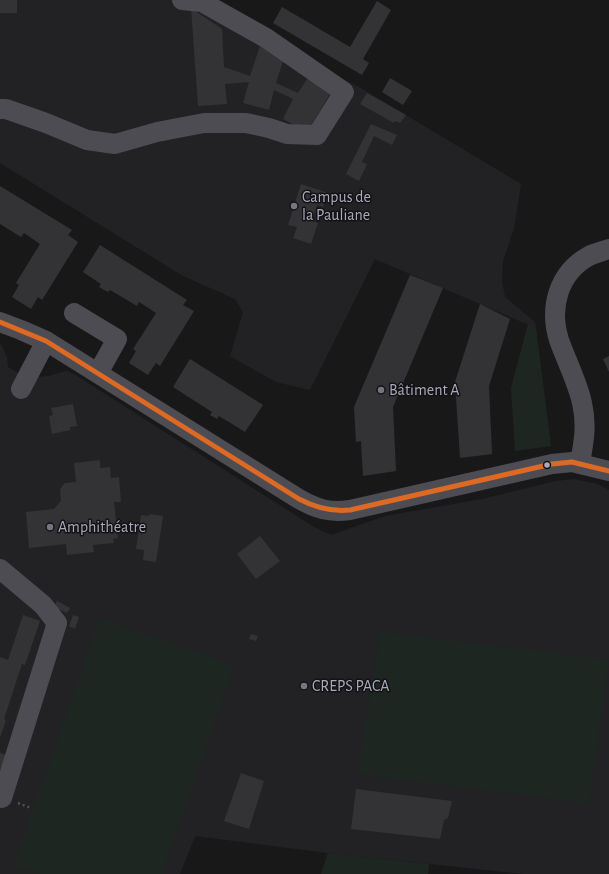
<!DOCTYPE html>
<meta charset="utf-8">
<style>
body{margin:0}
canvas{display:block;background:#181819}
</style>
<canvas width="609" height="874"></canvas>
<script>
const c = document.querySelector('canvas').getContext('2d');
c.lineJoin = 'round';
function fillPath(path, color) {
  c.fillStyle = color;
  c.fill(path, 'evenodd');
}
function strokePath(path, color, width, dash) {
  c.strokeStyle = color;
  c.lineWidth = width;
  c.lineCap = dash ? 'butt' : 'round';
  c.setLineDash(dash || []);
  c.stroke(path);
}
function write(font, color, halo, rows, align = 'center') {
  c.font = font + ' "Alegreya Sans",sans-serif';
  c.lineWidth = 3;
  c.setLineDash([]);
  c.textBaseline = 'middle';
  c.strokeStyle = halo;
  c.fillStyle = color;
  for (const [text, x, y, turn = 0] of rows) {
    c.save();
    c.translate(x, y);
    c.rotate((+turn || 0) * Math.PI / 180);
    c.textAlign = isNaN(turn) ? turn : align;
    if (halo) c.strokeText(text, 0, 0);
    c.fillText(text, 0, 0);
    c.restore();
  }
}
const built = new Path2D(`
 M0,0H172L208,11L359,87L521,184L514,228L503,261L502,281L505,297L535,322L536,328L375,259L310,390L276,382L230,356L243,312L235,299L183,276L0,163Z
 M0,344L2,346L7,357L8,367L27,378L49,376L66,371L74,374L314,527L331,535L385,516L482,499L556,481L574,479L598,484L609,490V874H523L328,853L195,836L180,874H0Z`);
const green = new Path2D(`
 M528,324L536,328L551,446L515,451L511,388Z
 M100,618L234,665L162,874H40L14,865Z
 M380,632L609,659L589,804L358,774Z
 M328,853L429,864L428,874H321Z`);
const building = new Path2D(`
 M0,0H17V13H0Z
 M377,1L391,10L363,59L369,63L362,75L273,23L282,7L350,47Z
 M191,8L222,29L224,67L250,76L260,46L283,61L276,83L298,93L309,76L333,89L307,132L283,119L293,99L274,90L269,110L243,103L249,82L225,84L227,104L198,106Z
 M390,78L412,91L403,105L382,92Z
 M367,93L406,115L400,123L395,121L394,123L360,104Z
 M371,124L397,135L392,145L374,136L362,162L367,164L359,181L346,174Z
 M301,184L328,193L323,207L317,205L312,221L318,223L311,244L293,238L297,227L288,225Z
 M0,186L72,230L68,235L78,242L42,300L38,297L31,309L12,297L19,285L16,283L40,244L24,233L21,237L0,224Z
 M100,245L187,300L183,305L194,311L160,366L156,363L148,375L129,363L136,351L133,349L156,313L139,302L137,306L110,290L108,292L99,287L101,284L83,272Z
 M410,275L443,288L393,407L396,471L363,476L361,441L356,442L354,407Z
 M480,304L510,319L489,386L492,454L460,458L455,382Z
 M609,356V372L603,359Z
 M190,359L263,405L245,432L219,416L217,419L210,415L212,412L173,387Z
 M73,404L77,426L70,427V430L52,434L49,416L53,415L51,408Z
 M100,460V468L110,467L111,478L119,477L121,502H114L118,538L113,539L114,543L93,545L94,552L67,555L66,544L29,548L26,512L54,509L61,501L60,489L65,483L76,482L74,463Z
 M149,514L163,516L156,562L143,560L144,550L136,549L141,515L149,516Z
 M260,536L280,561L256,579L237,554Z
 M57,601L70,608L67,613L54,607Z
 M23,615L40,621L25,665L22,664L4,719L6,720L0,738V657L8,660Z
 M73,615L79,617L75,629L69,626Z
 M251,634L258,636L256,641L249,639Z
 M0,753L6,755L0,770Z
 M241,773L264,781L249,829L224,821Z
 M356,789L452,801L448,818L444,820L440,839L351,829Z`);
const path = new Path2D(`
 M18,803L31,808`);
const minor = new Path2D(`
 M0,109H6L46,123L87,140L115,144L157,132L204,123H246L269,128L287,134L317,135L344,92L266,38L202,2L182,0
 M74,313L117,339L98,373
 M0,322L21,330L46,341L299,499C317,509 329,513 350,510L552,464L572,462L609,471
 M21,389L46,341
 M580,463C584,441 587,425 582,403C578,383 566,360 559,340C549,308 558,273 589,256C595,253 603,251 609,249
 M0,569L43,605L57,623L2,798`);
const bus1 = new Path2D(`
 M0,322L46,341L299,499C316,508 331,512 350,510L552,464L572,462L609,471`);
const markers = [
 [294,206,4,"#767682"],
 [381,390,4,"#767682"],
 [547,465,3.5,"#a9a9ba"],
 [50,527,4,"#767682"],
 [304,686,4,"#767682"]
];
const poiNames = [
 ["Campus de",302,197],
 ["la Pauliane",302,215],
 ["Bâtiment A",389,390],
 ["Amphithéatre",58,527],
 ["CREPS PACA",312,686]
];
fillPath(built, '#222225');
fillPath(green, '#1e2622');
fillPath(building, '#333335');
strokePath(path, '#4e4e53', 2.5, [2, 3]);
strokePath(minor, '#4d4c52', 20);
strokePath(bus1, '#dc6924', 5);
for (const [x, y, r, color] of markers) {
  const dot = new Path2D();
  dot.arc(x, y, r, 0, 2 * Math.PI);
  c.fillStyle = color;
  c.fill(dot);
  strokePath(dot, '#131215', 1.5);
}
write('16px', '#a9a9ba', '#131215', poiNames, 'left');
</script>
